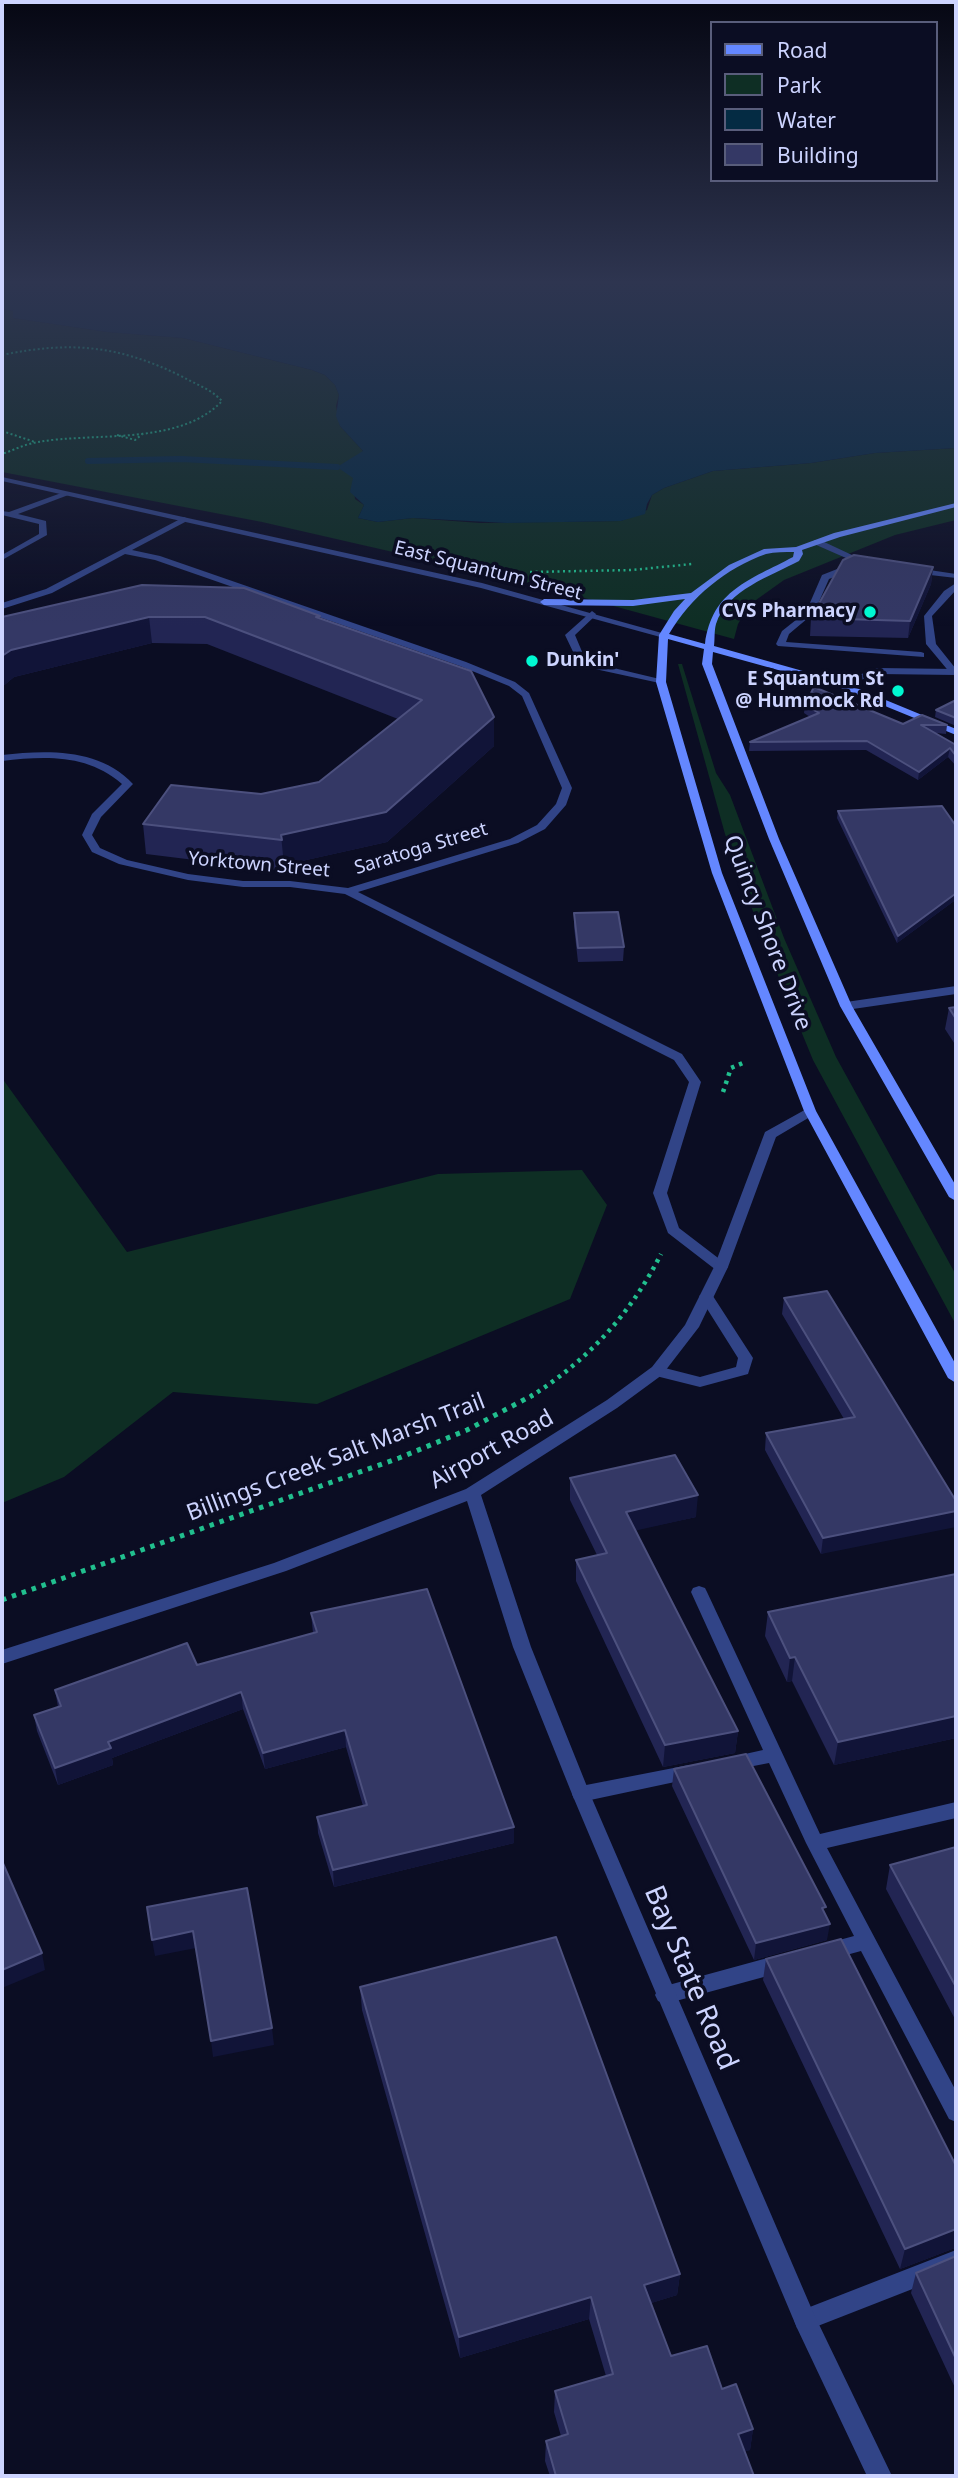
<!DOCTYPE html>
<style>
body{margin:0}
#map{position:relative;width:958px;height:2478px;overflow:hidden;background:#0b0d23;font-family:"Noto Sans",sans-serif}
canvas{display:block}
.frame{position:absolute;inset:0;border:4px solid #cdd4ff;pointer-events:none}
.legend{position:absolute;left:710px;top:21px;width:228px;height:161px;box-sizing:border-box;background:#0b0d23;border:2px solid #595d7b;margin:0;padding:9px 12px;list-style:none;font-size:21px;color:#cdd4ff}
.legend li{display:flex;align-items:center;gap:14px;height:35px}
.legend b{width:35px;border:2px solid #595d7b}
</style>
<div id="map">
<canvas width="958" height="2478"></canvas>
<div class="frame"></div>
<ul class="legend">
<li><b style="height:9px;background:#6487ff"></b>Road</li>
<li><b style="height:19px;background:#0e2e24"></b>Park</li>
<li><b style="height:19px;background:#042b43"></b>Water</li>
<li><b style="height:19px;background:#343865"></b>Building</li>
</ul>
</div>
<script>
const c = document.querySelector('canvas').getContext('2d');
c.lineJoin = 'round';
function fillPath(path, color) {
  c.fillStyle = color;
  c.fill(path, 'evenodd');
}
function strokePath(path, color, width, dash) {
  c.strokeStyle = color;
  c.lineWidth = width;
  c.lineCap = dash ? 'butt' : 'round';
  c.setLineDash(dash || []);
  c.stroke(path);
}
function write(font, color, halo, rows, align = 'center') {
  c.font = font + ' "Noto Sans",sans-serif';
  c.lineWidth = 7;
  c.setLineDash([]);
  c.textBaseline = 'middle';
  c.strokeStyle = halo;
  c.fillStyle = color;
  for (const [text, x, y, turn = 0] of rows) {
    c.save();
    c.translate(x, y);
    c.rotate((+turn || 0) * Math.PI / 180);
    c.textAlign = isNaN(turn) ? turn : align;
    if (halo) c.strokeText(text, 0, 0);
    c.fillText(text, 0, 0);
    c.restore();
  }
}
const green = new Path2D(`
 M2,309L13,311V318L107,332L183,338L312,370L325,375L335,385L339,395L336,406L340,426L363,451L353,478L355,499L364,505L358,518L378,522L413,518L480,523L621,521L647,510L652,495L664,488L713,471L811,463L875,453L956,448V520L895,535L784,580L749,605L738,624L734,639L537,585L262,522L2,472Z
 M678,664H682L716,773L730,795L784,938L836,1057L956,1275V1325L813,1060L763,939L725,834Z
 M2,1078L127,1252L438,1174L582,1170L607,1205L570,1299L317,1404L173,1392L64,1477L2,1503Z`);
const water = new Path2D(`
 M2,280H956V448L875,453L811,463L713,471L664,488L652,495L647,504L645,514L621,521L507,523L413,518L378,522L358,518L364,505L350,492L353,478L337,467L363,451L340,426L336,416L339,395L335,385L325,375L312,370L183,338L107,332L13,318V311L2,309Z`);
const stream = new Path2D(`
 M88,461L181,459L337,467`);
const pathFar3 = new Path2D(`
 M2,355C70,341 118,345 181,376C195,384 211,389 222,401C180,446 94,432 38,442C25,444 14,450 2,454
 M2,431L35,442
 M117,435L135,440L145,432`);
const pathFar2 = new Path2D(`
 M530,572L632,570L692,564`);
const pathFar1 = new Path2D(`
 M723,1092L731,1068L745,1062
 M530,1397C588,1360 630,1315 661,1254`);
const path = new Path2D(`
 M2,1600L399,1458L467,1430L533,1395`);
const service = new Path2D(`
 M64,492L71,494L18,514L46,521L47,535L2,560V555L39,534V524L2,515V511L9,512Z
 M184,517L188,519L187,521L132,550L160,556L466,662L515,682L529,693L572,788L566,805L545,829L518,843L358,892L682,1054L701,1082L667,1193L679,1228L726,1264L728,1267L726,1270H716L668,1233L653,1193L689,1082L674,1060L345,894L290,887H243L188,880L119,864L92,852L82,835L92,814L122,784C87,754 46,756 2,761V755C47,750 100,748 133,784L101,817L92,835L100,848L127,860L188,874L243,881H290L348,888L510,839L537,825L556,804L562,788L522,696L509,686L460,666L155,560L125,554L52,593L2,609V603L46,589Z
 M814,540H820L869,563L862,565L814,544Z
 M855,562L859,565L858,567L829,579L814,613L789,634L786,642L921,652L924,653V657L778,646L776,644L782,631L806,612L822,575Z
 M916,568L956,574V578L913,573L912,571Z
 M956,583V590L932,616L936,644L956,669V674H951L926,644L924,616L944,591Z
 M592,611L596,614L595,616L575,635L583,654L601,665L664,680V684L595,669L576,658L565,635Z
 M706,1291L711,1293L753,1358L748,1374L700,1387L652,1375L649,1371L657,1366L700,1377L736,1367L738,1358L699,1296Z
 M699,1586L705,1588L707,1592L820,1834L956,1802V1818L827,1848L956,2091V2122L949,2119L861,1951L828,1960L821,1957L818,1951L821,1945L854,1936L806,1843L769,1763L733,1770L727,1768L724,1763L727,1758L763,1750L691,1592L693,1588Z
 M689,1765L696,1767L698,1772L696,1777L689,1779L581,1802L574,1799L572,1794L574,1789L581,1786Z
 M782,1954L789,1957L792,1963L789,1969L782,1972L665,2004L658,2001L655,1995L658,1989L665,1986Z
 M956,2250V2272L805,2331L797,2328L794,2320L797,2312Z`);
const minor = new Path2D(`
 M878,668L956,669V675L879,674L839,687L834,684Z
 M956,986V994L846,1010L840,1006L846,1002Z
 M810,1107L816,1111L815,1114L776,1137L728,1267L699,1327L662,1375L617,1408L481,1495L531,1647L590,1794L813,2312L892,2476H867L797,2328L572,1794L513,1647L467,1501L286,1571L2,1664V1650L274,1563L466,1489L607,1400L652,1367L685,1325L714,1267L765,1132Z`);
const tertiary = new Path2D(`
 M2,477L482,583L669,635L664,638L481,588L2,481Z`);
const secondary = new Path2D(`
 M956,503V507L840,537L802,550L803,554L799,561C771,576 727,590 716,624C714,631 715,639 714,646L842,682L956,729V735L836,686L713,652L712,664L779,839L852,1006L956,1186V1201L949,1197L840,1006L769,839L702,664L704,649L668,639L666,682L722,873L816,1111L956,1365V1383L948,1378L804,1111L712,873L656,682L659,635L674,611L685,599L633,606L544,605L540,602L544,599L633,600L691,593L729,565L764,549L796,547L834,533ZM794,552L793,557C750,580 712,590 705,644L669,634C691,597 726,568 766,554C775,552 785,552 794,552Z`);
const wall = new Path2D(`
 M933,567L931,584L908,638L810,636L811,618Z
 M320,616V618L494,717V746L387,842L284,865V871L146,854L143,824L261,794L319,782L398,719L207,644L152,643L14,677L2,687V617Z
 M956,700V726L935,717L936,710Z
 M805,705L903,724L947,725L946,734L936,733L956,745V766L948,757L918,780L866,750L749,751L750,742L810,717L804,713Z
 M838,811L956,826V904L954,901L897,943L837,818Z
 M574,913L624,947L623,961L578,962L574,927Z
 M956,1007V1046L945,1029L949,1008Z
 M784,1298L956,1501L821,1554L765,1450L766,1433L844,1419L782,1314Z
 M570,1478L696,1517L635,1530L738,1731L735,1753L663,1767L576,1581V1560L597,1555L570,1500Z
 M956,1574V1738L834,1765L792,1681L787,1682L765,1636L768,1612Z
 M311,1613L514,1827V1843L334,1887L318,1833L317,1817L363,1806L346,1747L265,1769L243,1709L112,1758L113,1765L58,1785L37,1731L34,1715L58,1707L55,1690L197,1665L313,1633Z
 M674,1769L825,1914L827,1940L754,1960L672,1786Z
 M956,1847V2021L886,1889L890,1865Z
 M766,1959L956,2166V2248H955L900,2269L763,1980Z
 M360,1987L680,2274L677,2295L651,2303L671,2356L722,2389L753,2429L750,2450L745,2451L754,2476H550L545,2461L546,2441L561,2436L554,2412L555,2391L606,2376L589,2319L460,2358L362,2010Z
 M956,2256V2390L911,2293L916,2273Z`);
const shadedWall = new Path2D(`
 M933,567L931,584L908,638L910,621Z
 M149,617L152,643L14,677L2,687V656L11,650Z
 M494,717V746L387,842L284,865L281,835Z
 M950,748L948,757L918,780L919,772Z
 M955,894L954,901L897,943L898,936Z
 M698,1495L696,1517L625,1533L626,1512Z
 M956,1511V1527L821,1554L823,1538Z
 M795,1657L792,1681L787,1682L790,1658Z
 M241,1692L243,1709L112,1758L113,1765L58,1785L55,1768L108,1742Z
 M956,1716V1738L834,1765L838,1742Z
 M345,1730L346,1747L265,1769L263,1753Z
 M738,1731L735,1753L663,1767L665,1745Z
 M514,1827V1843L334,1887L333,1870Z
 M830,1924L827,1940L754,1960L756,1943Z
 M193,1931L196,1948L155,1956L152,1940Z
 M42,1953L45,1970L2,1988V1970Z
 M272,2028L274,2045L213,2057L211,2041Z
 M956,2229V2243L955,2248L900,2269L905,2249Z
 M680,2274L677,2295L642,2306L644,2285Z
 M591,2297L589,2319L460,2358L459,2337Z
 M753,2429L750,2450L735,2454L738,2434Z`);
const building = new Path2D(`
 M854,555L933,567L910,621L811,618L843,560Z
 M142,585L244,588L320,616L316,617L471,671L494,717L386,812L281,835L282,840L143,824L171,785L261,794L319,782L422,700L205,617H149L11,650L2,656V617Z
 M814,687L903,724L922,715L947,725H921L956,745V756L950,748L919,772L867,741L750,742L819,713L805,705Z
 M956,700V718L936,710Z
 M942,806L956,826V895L955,894L898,936L838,811Z
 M618,912L624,947L578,948L574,913Z
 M956,1007V1019L949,1008Z
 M827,1291L956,1501V1511L823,1538L766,1433L855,1417L784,1298Z
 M675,1455L698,1495L626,1512L738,1731L665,1745L576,1560L607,1553L570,1478Z
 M956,1574V1716L838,1742L795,1657L790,1658L768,1612Z
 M427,1589L514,1827L333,1870L317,1817L367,1805L345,1730L263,1753L241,1692L108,1742L111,1748L55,1768L34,1715L61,1706L55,1690L187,1643L197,1665L317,1632L311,1613Z
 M746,1754L826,1907L822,1908L830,1924L756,1943L674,1769Z
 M956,1847V1987L890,1865Z
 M2,1861L42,1953L2,1970Z
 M247,1888L272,2028L211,2041L193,1931L152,1940L147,1907Z
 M556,1937L680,2274L644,2285L671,2356L707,2346L722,2389L736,2384L753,2429L738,2434L754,2476H556L546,2441L568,2434L555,2391L613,2374L591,2297L459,2337L360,1987Z
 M841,1939L956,2166V2229L905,2249L766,1959Z
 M956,2256V2359L916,2273Z`);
const markers = [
 [870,612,7,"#00f8d2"],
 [532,661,7,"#00f8d2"],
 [898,691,7,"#00f8d2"]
];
const farStreetnames = [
 ["East Squantum Street",488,571,14],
 ["Saratoga Street",421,849,-17],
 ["Yorktown Street",259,865,5]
];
const farPoinames = [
 ["CVS Pharmacy",856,612],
 ["Dunkin'",546,661,"left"],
 ["E Squantum St",884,680],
 ["@ Hummock Rd",884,702]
];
const streetNames = [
 ["Quincy Shore Drive",767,933,69],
 ["Airport Road",492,1450,-29],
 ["Billings Creek Salt Marsh Trail",336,1458,-21]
];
const nearStreetnames = [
 ["Bay State Road",690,1978,67]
];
fillPath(green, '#0e2e24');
fillPath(water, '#042b43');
strokePath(stream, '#042b43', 6);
strokePath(pathFar3, '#21bf8e', 2, [2, 2.5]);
strokePath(pathFar2, '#21bf8e', 2.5, [2, 3.5]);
strokePath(pathFar1, '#21bf8e', 4.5, [3.5, 5]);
strokePath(path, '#21bf8e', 5, [4.5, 6]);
fillPath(service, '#314487');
fillPath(minor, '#314487');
fillPath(tertiary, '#314487');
fillPath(secondary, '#6487ff');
fillPath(wall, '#222553');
fillPath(shadedWall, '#111438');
fillPath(building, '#343865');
strokePath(building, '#4c507e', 2);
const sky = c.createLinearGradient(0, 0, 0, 627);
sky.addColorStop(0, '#060713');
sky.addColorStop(0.45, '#2e3550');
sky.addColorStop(1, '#2e355000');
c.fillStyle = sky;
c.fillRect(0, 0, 958, 627);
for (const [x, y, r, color] of markers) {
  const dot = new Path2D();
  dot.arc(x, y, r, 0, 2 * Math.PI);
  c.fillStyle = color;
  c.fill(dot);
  strokePath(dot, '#0b0d23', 2.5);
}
write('19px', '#cdd4ff', '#0b0d23', farStreetnames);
write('bold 19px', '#cdd4ff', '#0b0d23', farPoinames, 'right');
write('23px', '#cdd4ff', '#0b0d23', streetNames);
write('28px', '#cdd4ff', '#0b0d23', nearStreetnames);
</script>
